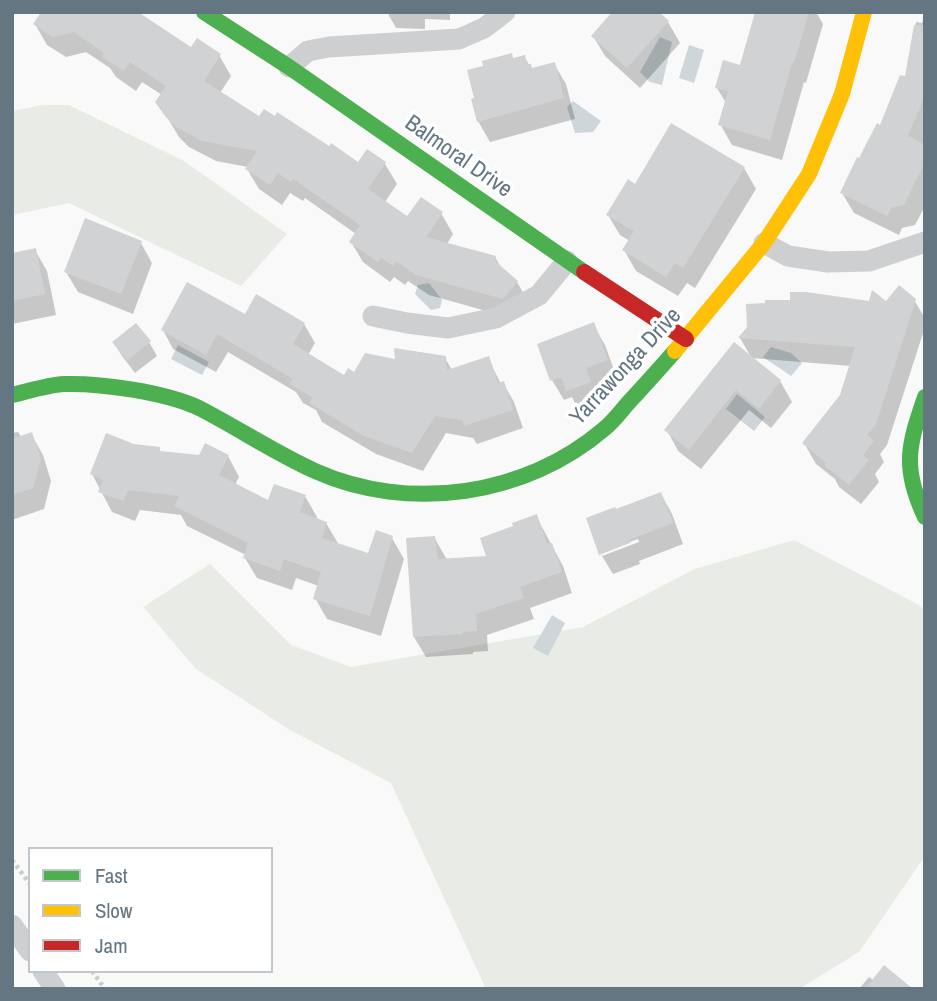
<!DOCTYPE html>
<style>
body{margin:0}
#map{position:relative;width:937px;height:1001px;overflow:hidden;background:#f9f9f9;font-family:"Archivo Narrow",sans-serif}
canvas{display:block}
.frame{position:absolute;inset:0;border:14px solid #657683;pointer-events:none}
.legend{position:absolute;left:28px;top:847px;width:245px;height:126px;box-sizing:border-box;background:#fff;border:2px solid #c1c8cd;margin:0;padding:9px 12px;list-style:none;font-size:21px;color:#657683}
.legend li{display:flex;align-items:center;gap:14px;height:35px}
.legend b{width:35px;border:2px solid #c1c8cd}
</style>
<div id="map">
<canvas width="937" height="1001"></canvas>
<div class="frame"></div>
<ul class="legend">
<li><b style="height:9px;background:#4caf50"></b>Fast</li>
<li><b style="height:9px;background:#ffc107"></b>Slow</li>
<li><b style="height:9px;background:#c62828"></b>Jam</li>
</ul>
</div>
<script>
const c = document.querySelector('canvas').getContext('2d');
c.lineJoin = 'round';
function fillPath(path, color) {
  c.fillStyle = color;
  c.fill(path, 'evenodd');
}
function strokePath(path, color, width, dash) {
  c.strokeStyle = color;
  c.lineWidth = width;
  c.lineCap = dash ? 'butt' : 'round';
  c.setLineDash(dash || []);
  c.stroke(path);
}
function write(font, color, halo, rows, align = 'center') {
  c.font = font + ' "Archivo Narrow",sans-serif';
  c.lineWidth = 7;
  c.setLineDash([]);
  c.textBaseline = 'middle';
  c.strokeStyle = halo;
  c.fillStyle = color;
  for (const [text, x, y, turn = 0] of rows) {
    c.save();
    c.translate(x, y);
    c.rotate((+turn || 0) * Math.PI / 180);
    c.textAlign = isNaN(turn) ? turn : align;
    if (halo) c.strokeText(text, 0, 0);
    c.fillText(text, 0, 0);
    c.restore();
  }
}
const green = new Path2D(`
 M42,105H69L184,161L287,234L241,286L69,203L12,215V111Z
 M794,540L919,605L925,611V856L859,952L799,989H486L391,783L290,730L196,669L143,607L210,564L291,645L351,667L583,627L695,569Z`);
const water = new Path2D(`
 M660,37L672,42L662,85L650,82L640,72Z
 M689,45L704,50L694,83L679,78Z
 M573,101L601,121L593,132L575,133L567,107Z
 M429,283L442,300L440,308L431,310L415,294L418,285Z
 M178,345L209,362L202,375L171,359Z
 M771,347L791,353L802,363L791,376L763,357Z
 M737,394L765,417L754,431L726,409Z
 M552,615L565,623L548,656L533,648Z`);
const shadow = new Path2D(`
 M387,12H450V20L425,19V29L396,28Z
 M656,12L668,22L680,43L640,88L605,56L593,36Z
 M757,12H816L823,24L806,83L804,82L782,160L732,145L720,124L726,103L717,88L741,68Z
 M925,12V206L915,225L902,228L899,235L854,213L842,193L881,127L907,78L916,22L922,23Z
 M35,24L192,49L219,55L231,76L220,93L260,118L359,164L368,152L385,164L397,184L385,202L408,219L441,213L453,234L447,244L495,257L502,269L517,282L529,303L515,319L429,295L408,281L405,285L394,277L390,282L363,262L351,242L356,234L305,198L303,201L290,193L282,205L259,189L247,169L248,167L216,161L189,147L179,137L158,102L162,95L142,82L136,91L116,77L110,68L86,52L66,57L47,45Z
 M524,57L532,69L554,64L566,84L575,119L490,142L478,121L514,60Z
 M744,168L756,189L695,288L687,283L678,296L636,271L624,250L630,241L620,235L608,215L635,186Z
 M141,243L152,263L133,314L78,292L66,272Z
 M35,250L47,271L56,315L12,324V255Z
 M914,300L925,318V327L887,445L880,454L884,462L875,474L879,482L861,504L839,487L835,479L816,464L804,443L842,396L851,366L751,358L780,381L792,402L771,428L749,410L701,469L678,451L667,430L751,357L740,338L749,327L870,303H887Z
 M246,316L304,324L315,343L308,355L345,377L397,361L445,358L452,370L488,358L501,384L503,383L514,402L523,428L477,444L473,438L446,433L423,471L376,454L322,422L316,410L303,403L296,392L228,352L216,372L173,349L163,330Z
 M593,324L605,345L618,381L597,389L601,402L579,411L572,397L564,400L552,380Z
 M149,342L157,356L135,373L122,356L114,343Z
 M18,432L22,438L31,434L43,455L51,481L44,509L12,520V433Z
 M134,446L159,449L162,453L200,457L228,456L239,477L235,485L269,502L305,496L317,517L316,520L326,523L339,545L369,555L392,538L404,559L381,636L327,619L315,598L319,586L296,578L292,590L257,578L245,558L246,555L187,526L181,515L140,510L135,521L112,512L92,474Z
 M661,494L672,514L683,544L639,561L640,564L613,574L602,556L639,542L638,539L602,552V555L588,519L615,511Z
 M536,516L563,566L572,593L530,608L534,619L487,635L488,651L473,652V654L426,657L414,637L434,537L447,560L489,558L515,527Z
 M869,977L874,981L908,989H859Z`);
const building = new Path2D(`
 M41,12H138L191,47L197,38L221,54L204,81L259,116L264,109L275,116L277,112L329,146L331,143L358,162L367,149L386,162L368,189L407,216L421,197L443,212L426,237L496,256L495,261L518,281L503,299L416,275L396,261L393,266L381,258L378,262L349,242L360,225L293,179L291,182L278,173L270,185L245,169L257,151L202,141L176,127L165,116L155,102L166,86L130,62L124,71L102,57L104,53L74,32L53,37L33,24Z
 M612,12H659L669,21L627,68L591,36Z
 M755,12H809L794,63H792L770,140L718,125L728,91L715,88L723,60L740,65Z
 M914,25L925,26V95L908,136L922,143L925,148V162L904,205L891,208L887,216L840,193L857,157L859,158L877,123L880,125L900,75L905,76Z
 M512,53L513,58L525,55L527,64H531L532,68L555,62L564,98L477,122L471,99L474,98L467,70L483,66L482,61Z
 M671,123L745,167L683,268L675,263L666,277L622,250L634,231L606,215L628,179L635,184Z
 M85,218L142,241L121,294L64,272Z
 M36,248L45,294L12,301V253Z
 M187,282L245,314L256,294L305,323L293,344L344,375L348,368L354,372L365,353L395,359L394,348L446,356L447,370L489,356L498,383L504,381L513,410L464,426L462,420L435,416L412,453L364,436L309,403L313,398L290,384L293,379L217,334L206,355L161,330Z
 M899,285L916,299L876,424L867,435L874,441L863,455L869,460L849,485L825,466L826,463L802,443L840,395L855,347L738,338L747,327L746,304L765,303V300H790V292H806L869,301L872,290L886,301Z
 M594,322L608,360L586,368L591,382L566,391L561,377L550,381L537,344Z
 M136,323L151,341L127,361L112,342Z
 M734,342L781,380L759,409L736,390L689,450L664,430Z
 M32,432L41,459L33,488L12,495V439Z
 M106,433L134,444L160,447V451L199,455L205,443L229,455L219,475L268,500L274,484L306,495L300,512L327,522L322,538L368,553L376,530L393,536L370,616L313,599L321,572L284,559L280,571L243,558L248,543L174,506L179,496L128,490L123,501L98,492L103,480L90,474Z
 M661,492L673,523L629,540L630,543L599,555L586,518L615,507L616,509Z
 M537,514L547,544L552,543L562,572L520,587L524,598L476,614L477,631L462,632L463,634L413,637L406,538L435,536L438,559L486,556L480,538L513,526L512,523Z
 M884,965L913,989H865Z`);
const path = new Path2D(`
 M12,860L30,884
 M92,971L105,989`);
const street = new Path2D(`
 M289,67L308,51L329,47L459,39L484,28L505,12
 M764,243L788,256L828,262L869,261L925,242
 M373,316L407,323L448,328L496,318L539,295L567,261
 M12,925L30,951
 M43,971L55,989`);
const fast = new Path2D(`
 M204,12L289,67L584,272
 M12,395C29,391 47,385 64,384C101,383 165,392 199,408C238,428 275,453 315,471C409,513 526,496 604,429C613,422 621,411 629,402C645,385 660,368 675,351
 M925,397C908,446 902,468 925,517`);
const slow = new Path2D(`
 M675,351L764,243L809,174L842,94L864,12`);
const jam = new Path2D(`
 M584,272L686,339`);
const streetNames = [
 ["Balmoral Drive",458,157,35],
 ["Yarrawonga Drive",626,367,-47]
];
fillPath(green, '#e8ebe6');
fillPath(water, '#ced6d9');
fillPath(shadow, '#0003');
fillPath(building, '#d0d2d3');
strokePath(path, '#cbcccd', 4.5, [3.5, 3.5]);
strokePath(street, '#cecfd0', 21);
strokePath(fast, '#4caf50', 16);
strokePath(slow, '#ffc107', 16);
strokePath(jam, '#c62828', 16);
write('23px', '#657683', '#fff', streetNames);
</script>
